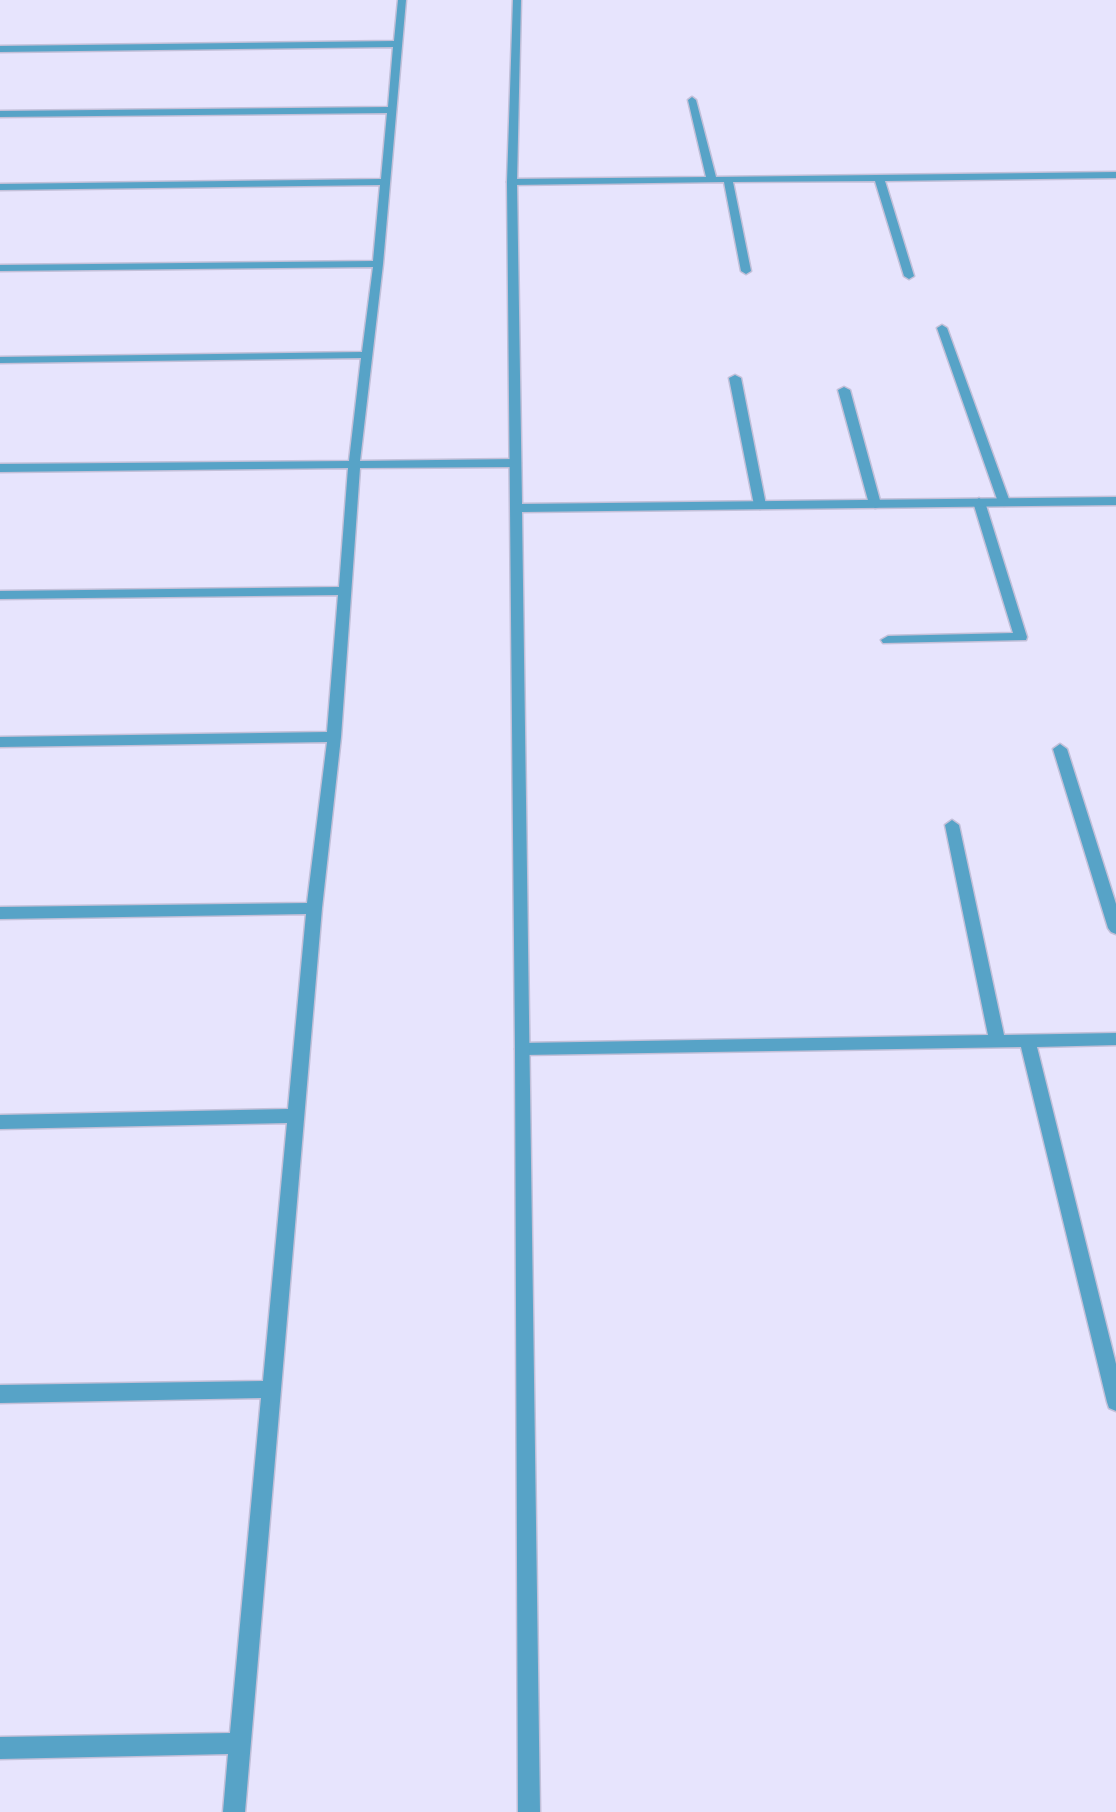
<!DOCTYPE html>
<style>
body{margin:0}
canvas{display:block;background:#e7e4fd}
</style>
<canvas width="1116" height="1812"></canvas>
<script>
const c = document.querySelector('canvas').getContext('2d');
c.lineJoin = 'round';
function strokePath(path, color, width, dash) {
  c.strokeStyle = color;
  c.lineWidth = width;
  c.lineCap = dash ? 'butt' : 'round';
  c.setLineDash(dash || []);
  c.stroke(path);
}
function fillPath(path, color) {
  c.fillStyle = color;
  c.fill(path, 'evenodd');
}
const minor = new Path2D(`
 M398,0H406L383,264L360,461L515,459L521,463L515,467L360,468L341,737L322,908L245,1812H223L228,1754L0,1759V1737L230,1733L261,1398L0,1403V1385L263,1381L287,1123L0,1129V1115L288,1109L306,914L0,919V907L307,903L327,742L0,747V737L327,732L338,595L0,599V591L339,587L348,468L0,472V464L349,461L361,358L0,363V357L362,352L373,267L0,271V265L373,261L380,185L0,190V184L381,179L387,113L0,117V111L388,107L393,47L0,52V46L394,41Z
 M692,97L696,100L716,177L1116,172V178L885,181L914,276L909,279L904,276L875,181L733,182L751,271L746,274L741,271L724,182L512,185L507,182L512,179L706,177L688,100Z
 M942,325L947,328L1010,502L1008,505L1004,506L998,502L937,328Z
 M735,375L741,378L766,505L760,509L754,505L729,378Z
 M844,387L850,390L881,504L879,507L875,508L869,504L838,390Z
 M979,498L985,502L1027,637L1026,640L883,643L881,640L888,636L1013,633L973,502Z
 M1060,744L1067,749L1116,904V934L1111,932L1108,928L1053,749Z
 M952,820L959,825L1004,1035L1116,1033V1045L1037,1047L1116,1364V1411L1109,1408L1107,1402L1021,1047L523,1055L517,1054L515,1049L517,1044L523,1043L988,1035L945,825Z`);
const tertiary = new Path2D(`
 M513,0H521L517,182L522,504L1116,497V505L522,512L540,1812H518L515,1049L507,182Z`);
strokePath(minor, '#c3c0d9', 3);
strokePath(tertiary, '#c3c0d9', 3);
fillPath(minor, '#57a3c7');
fillPath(tertiary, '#57a3c7');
</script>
